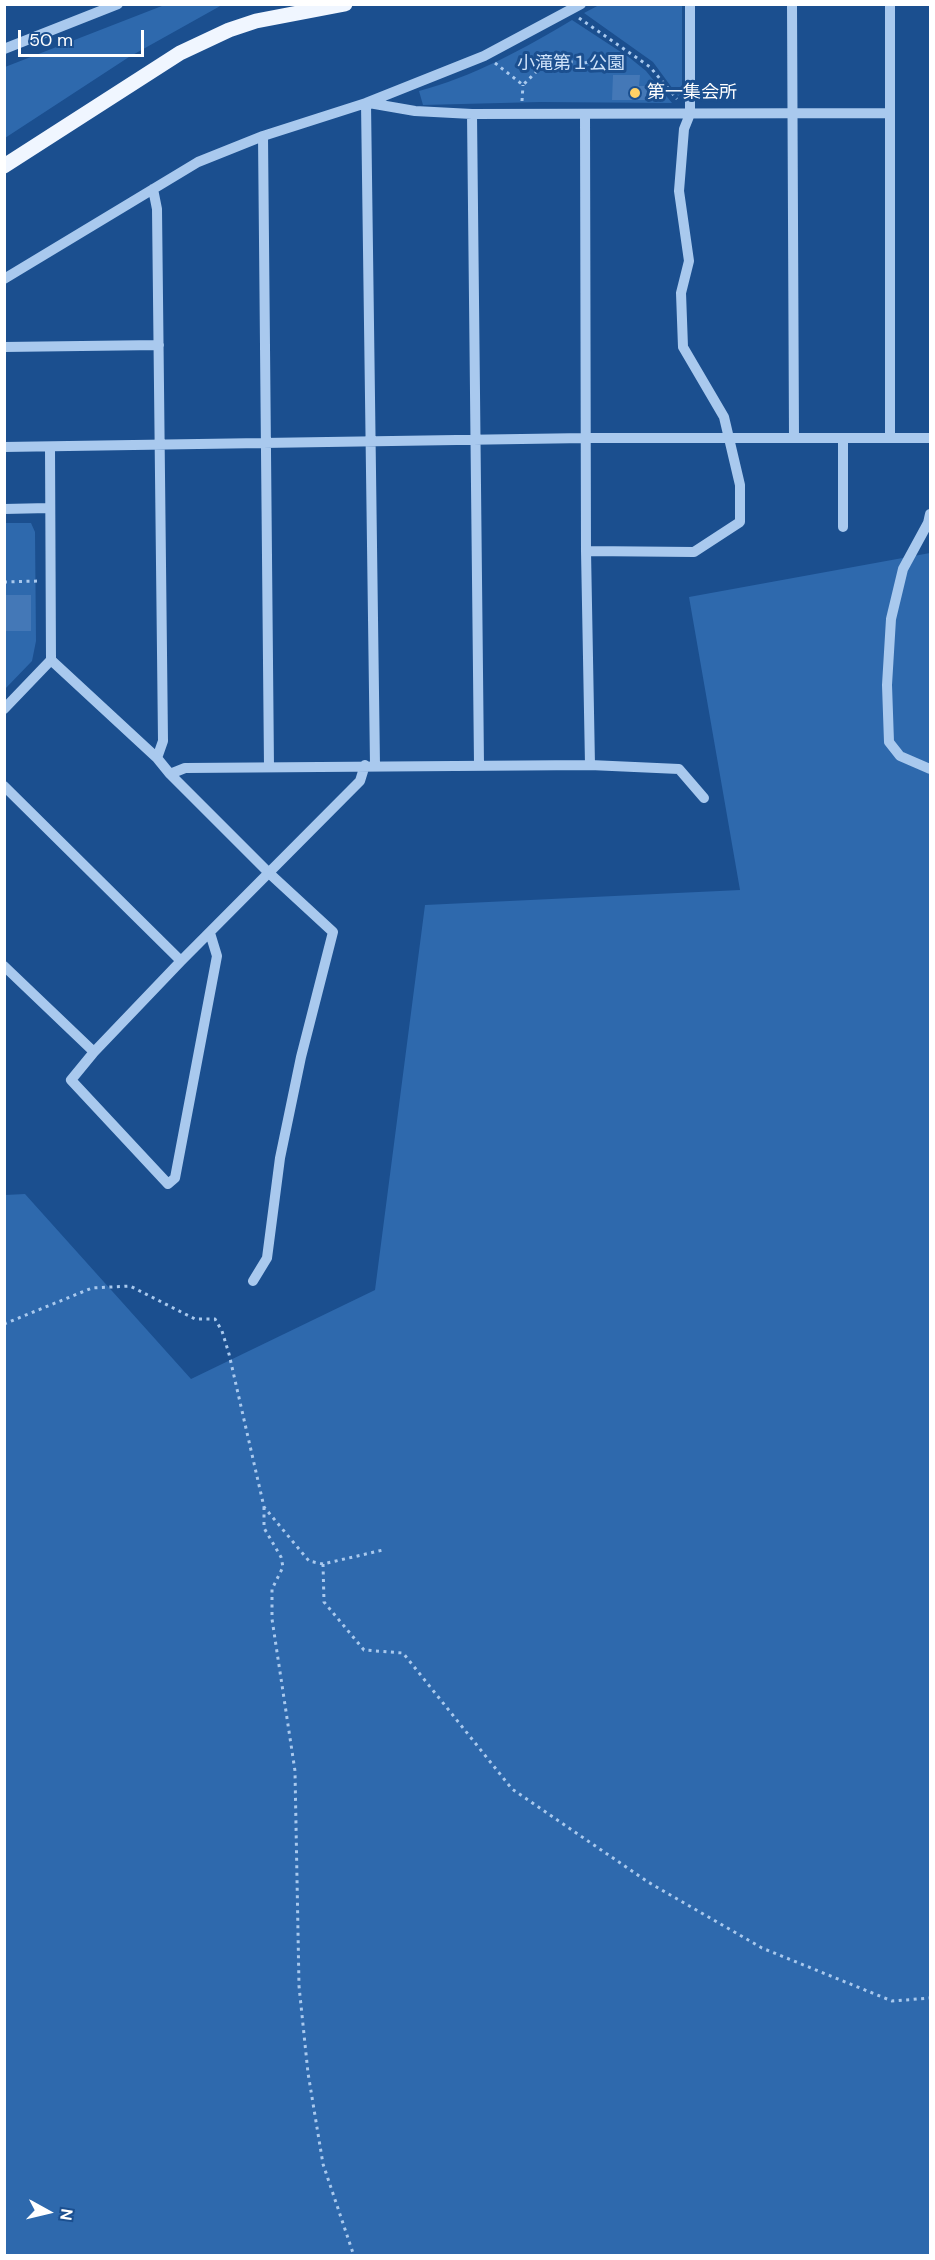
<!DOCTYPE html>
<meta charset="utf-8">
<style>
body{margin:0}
#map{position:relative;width:935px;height:2260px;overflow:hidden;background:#1b4f8f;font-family:"DM Sans",sans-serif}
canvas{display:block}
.frame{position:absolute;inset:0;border:6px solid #fff;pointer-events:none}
.north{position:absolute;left:18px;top:2182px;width:60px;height:60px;-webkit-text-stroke:4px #1b4f8f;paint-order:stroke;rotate:98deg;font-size:16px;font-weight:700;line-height:24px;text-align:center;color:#fff}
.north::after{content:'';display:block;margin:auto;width:21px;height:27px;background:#fff;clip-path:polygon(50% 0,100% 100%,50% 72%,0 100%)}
.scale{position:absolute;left:18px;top:30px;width:126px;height:27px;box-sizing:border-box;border:3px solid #fff;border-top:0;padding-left:8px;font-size:18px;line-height:21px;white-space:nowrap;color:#fff;-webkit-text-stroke:4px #1b4f8f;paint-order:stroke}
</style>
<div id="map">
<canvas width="935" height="2260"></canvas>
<div class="frame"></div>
<div class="north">N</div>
<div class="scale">50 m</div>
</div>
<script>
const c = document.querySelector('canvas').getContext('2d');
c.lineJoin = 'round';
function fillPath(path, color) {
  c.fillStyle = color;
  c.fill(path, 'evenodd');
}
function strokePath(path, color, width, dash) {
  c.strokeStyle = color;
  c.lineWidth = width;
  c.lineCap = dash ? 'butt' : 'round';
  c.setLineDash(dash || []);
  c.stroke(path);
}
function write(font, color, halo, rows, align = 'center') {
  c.font = font + ' "DM Sans","Noto Sans JP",sans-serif';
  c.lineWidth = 6;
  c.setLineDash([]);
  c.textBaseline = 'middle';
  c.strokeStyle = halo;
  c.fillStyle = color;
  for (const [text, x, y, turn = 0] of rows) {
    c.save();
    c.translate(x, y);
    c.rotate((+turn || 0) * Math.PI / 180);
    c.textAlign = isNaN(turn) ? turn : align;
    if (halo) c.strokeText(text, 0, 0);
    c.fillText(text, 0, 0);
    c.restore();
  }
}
const green = new Path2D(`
 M167,4L222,5L129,57L5,138V67Z
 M601,4L682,5V93L678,96L653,62L584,13Z
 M572,20L630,58L646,71L672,103L540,102L423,105L419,91C470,78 526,48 572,20Z
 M5,523H31L35,532L36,641L32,661L5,689Z
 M930,553V2255L5,2256V1195L25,1194L191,1379L375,1290L425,905L740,890L689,597Z`);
const building = new Path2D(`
 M613,75H640L639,86H658V100H612Z
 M5,595H31V631H4Z`);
const path = new Path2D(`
 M579,18L650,67L677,99
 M495,63L523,85L536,72L561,61L584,63L630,53
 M522,101L523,85
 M4,582L39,581
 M4,1324L92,1288L130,1286L195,1319H215L222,1331L229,1354L264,1507L309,1561L323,1564L383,1550
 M264,1507V1528L281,1557L283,1567L272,1589V1619L295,1771L299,1986L308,2073L323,2164L354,2256
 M323,1564L324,1602L364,1650L403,1653L512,1789L648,1882L762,1948L892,2001L930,1998`);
const minor = new Path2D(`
 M792,4L794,438
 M4,49L118,4
 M366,103L375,765
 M369,103L415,111L472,114L890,113
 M472,114L479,764
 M263,136L269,767
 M153,189L157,209L163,741L157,758
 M4,279L198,162L263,136L366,103L484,56L581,4
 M4,347L159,345
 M890,437V4
 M4,447L586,438H930
 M4,509L49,508
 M930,514L928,523L903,569L891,619L887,685L889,742L900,756L930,769
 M843,527V439
 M586,551L694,552L740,522V485L724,417L683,347L681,293L689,261L679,191L684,129L690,114V4
 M51,660L157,758L170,774L269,873L333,932L301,1057L280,1158L267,1258L253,1281
 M4,709L51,660L50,447
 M590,765L679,769L704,798
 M170,774L185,768L590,765L586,551L585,114
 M4,786L181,961
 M210,933L217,956L175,1178L168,1184L71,1080L94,1052L181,961L360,781L365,765
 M4,966L94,1052`);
const major = new Path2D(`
 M4,166L180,53L229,30L256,21L345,4`);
const markers = [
 [635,93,6,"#ffd166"]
];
const parkNames = [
 ["小滝第１公園",571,64]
];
const poiNames = [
 ["第一集会所",647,93]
];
fillPath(green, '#2e69ad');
fillPath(building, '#4478b7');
strokePath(path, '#a9c9ee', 3, [3, 4.5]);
strokePath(minor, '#a9c9ee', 10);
strokePath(major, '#f0f6ff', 15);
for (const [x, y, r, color] of markers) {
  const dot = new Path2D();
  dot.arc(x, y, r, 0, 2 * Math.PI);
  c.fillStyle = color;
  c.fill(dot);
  strokePath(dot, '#1b4f8f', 2);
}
write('18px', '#cfe3fa', '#1b4f8f', parkNames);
write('18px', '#fff', '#1b4f8f', poiNames, 'left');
</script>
